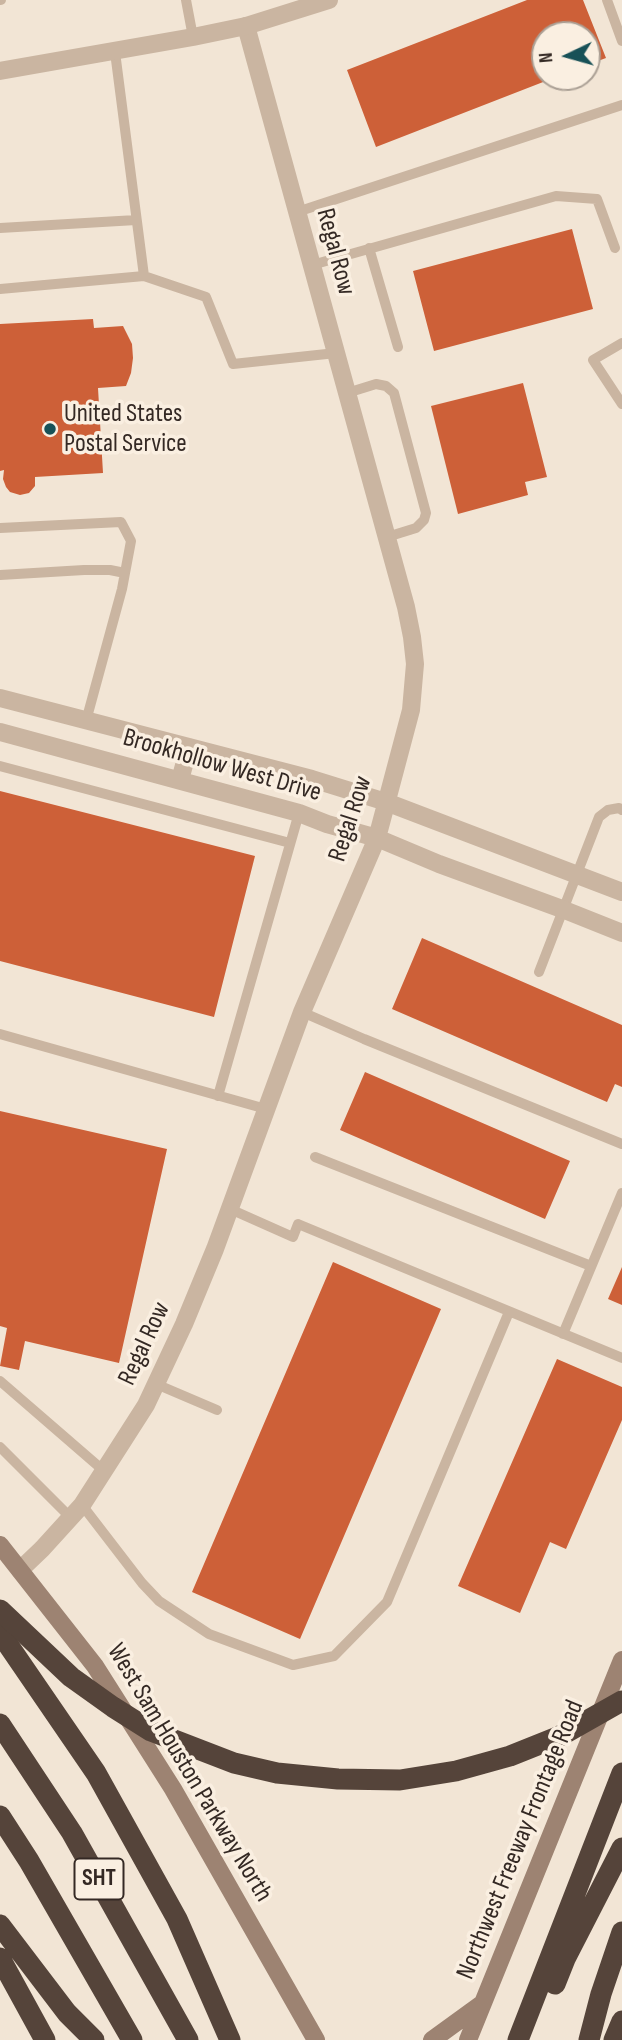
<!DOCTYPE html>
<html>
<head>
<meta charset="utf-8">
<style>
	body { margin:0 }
	#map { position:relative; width:622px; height:2040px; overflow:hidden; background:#f2e5d5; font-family:"Sofia Sans Condensed",sans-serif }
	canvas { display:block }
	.north { position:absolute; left:531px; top:21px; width:70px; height:70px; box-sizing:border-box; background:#faefe1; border:2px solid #aba095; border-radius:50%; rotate:265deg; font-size:19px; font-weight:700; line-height:28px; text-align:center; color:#342924 }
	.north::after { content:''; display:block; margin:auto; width:24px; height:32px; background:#185157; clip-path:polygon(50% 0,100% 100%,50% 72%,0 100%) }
</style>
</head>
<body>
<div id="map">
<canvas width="622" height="2040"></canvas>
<div class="north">N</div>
</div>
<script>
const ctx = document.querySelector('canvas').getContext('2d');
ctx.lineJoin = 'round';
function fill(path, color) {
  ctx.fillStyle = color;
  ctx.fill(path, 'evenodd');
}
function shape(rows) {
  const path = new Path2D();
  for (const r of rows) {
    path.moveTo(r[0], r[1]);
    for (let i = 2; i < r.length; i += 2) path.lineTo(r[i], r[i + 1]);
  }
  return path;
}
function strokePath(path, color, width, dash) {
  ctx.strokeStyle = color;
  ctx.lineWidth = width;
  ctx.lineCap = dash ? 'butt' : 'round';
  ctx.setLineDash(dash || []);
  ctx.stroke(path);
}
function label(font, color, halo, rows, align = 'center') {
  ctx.font = font + ' "Sofia Sans Condensed",sans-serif';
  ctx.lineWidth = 7;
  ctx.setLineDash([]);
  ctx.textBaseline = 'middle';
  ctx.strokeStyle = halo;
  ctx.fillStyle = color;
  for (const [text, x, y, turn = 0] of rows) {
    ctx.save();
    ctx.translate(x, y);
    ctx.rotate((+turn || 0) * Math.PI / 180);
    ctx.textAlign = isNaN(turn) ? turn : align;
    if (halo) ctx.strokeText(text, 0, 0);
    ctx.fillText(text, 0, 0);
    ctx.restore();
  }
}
fill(shape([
	[527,0,583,0,606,58,587,65,587,35,545,35,545,77,556,77,376,147,347,70],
	[572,229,593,309,434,351,413,271],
	[93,319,94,328,123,326,132,344,133,358,131,373,126,386,98,388,103,473,35,477,35,486,29,493,20,495,10,492,6,487,3,479,4,470,0,471,0,324],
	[523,383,547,477,525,482,528,495,458,514,431,406],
	[0,791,255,856,214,1017,0,961],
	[422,938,622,1025,622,1087,615,1084,607,1102,392,1009],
	[365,1072,570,1161,545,1219,340,1130],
	[0,1111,167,1149,119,1363,25,1341,19,1370,0,1366,7,1328,0,1326],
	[333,1262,441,1309,300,1639,192,1592],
	[622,1267,622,1305,608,1299],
	[557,1359,622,1387,622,1420,566,1549,550,1542,520,1613,458,1586]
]), '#cd6038');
strokePath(shape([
	[0,0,1,0],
	[186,0,193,37],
	[607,0,622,41],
	[115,52,144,276,206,297,233,364,336,353],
	[297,212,622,105],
	[0,228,136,220],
	[369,248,398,347],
	[312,265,556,196,597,199,615,248],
	[0,289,144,276],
	[622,343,593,360,622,404],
	[347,393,376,384,386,386,394,393,426,513,424,520,416,528,387,537],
	[0,528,121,522,131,541,122,589,86,721],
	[0,575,84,570,110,570,125,573],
	[0,766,290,843],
	[539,972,599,817,608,810,619,808,622,810],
	[302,1012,364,1039,622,1144],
	[0,1034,266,1109],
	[218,1096,299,813],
	[315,1157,591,1266],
	[230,1209,293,1237,298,1224,622,1358],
	[563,1334,622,1193],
	[0,1381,104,1471],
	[156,1384,217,1410],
	[0,1447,70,1517],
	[82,1505,142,1583,159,1601,209,1634,293,1665,334,1656,387,1602,509,1312]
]), '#cab5a1', 10);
strokePath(shape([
	[0,698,312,779,386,802,622,892],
	[0,732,299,813,327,824,377,838,439,864,562,909,622,933],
	[180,780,189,747],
	[20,1570,42,1549,82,1505,146,1405,184,1324,215,1249,302,1012,377,838,411,710,415,664,412,637,406,607,246,26]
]), '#cab5a1', 18);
strokePath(shape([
	[0,71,193,37,246,26,329,0]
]), '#cab5a1', 18);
strokePath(shape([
	[0,1545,95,1666,173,1789,316,2040],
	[432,2040,483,2003],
	[468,2040,622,1660]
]), '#9d8372', 18);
strokePath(shape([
	[0,1633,96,1773,177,1919,230,2040],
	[0,1724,72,1833,188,2040],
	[0,1816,29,1861,132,2040],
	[0,1925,67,2013,94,2040],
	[0,1958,45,2040],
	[555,1984,565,1959,622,1848],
	[518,2040,622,1773],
	[589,2040,601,1994,622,1932],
	[614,2040,622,2021]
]), '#55443a', 21);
strokePath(shape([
	[0,1610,71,1677,113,1707,151,1731,234,1763,277,1773,338,1779,400,1780,456,1771,510,1756,560,1736,622,1701]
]), '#55443a', 21);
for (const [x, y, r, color] of [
	[50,429,7,"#185157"]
]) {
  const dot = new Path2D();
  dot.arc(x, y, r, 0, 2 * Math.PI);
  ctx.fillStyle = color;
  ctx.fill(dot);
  strokePath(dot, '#faefe1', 2.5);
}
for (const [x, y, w] of [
	[99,1879,49]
]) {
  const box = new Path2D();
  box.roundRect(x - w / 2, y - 20.5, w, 41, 5);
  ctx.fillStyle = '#faefe1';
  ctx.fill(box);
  strokePath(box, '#342924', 2);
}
label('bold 24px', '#342924', null, [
	["SHT",99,1879]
]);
label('26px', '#342924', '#faefe1', [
	["Regal Row",335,252,75],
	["Brookhollow West Drive",222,766,16],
	["Regal Row",351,819,-72],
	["Regal Row",145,1344,-65],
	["West Sam Houston Parkway North",189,1773,59],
	["Northwest Freeway Frontage Road",521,1840,-68]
]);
label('26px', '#342924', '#faefe1', [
	["United States",64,414],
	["Postal Service",64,444]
], 'left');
</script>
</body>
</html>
